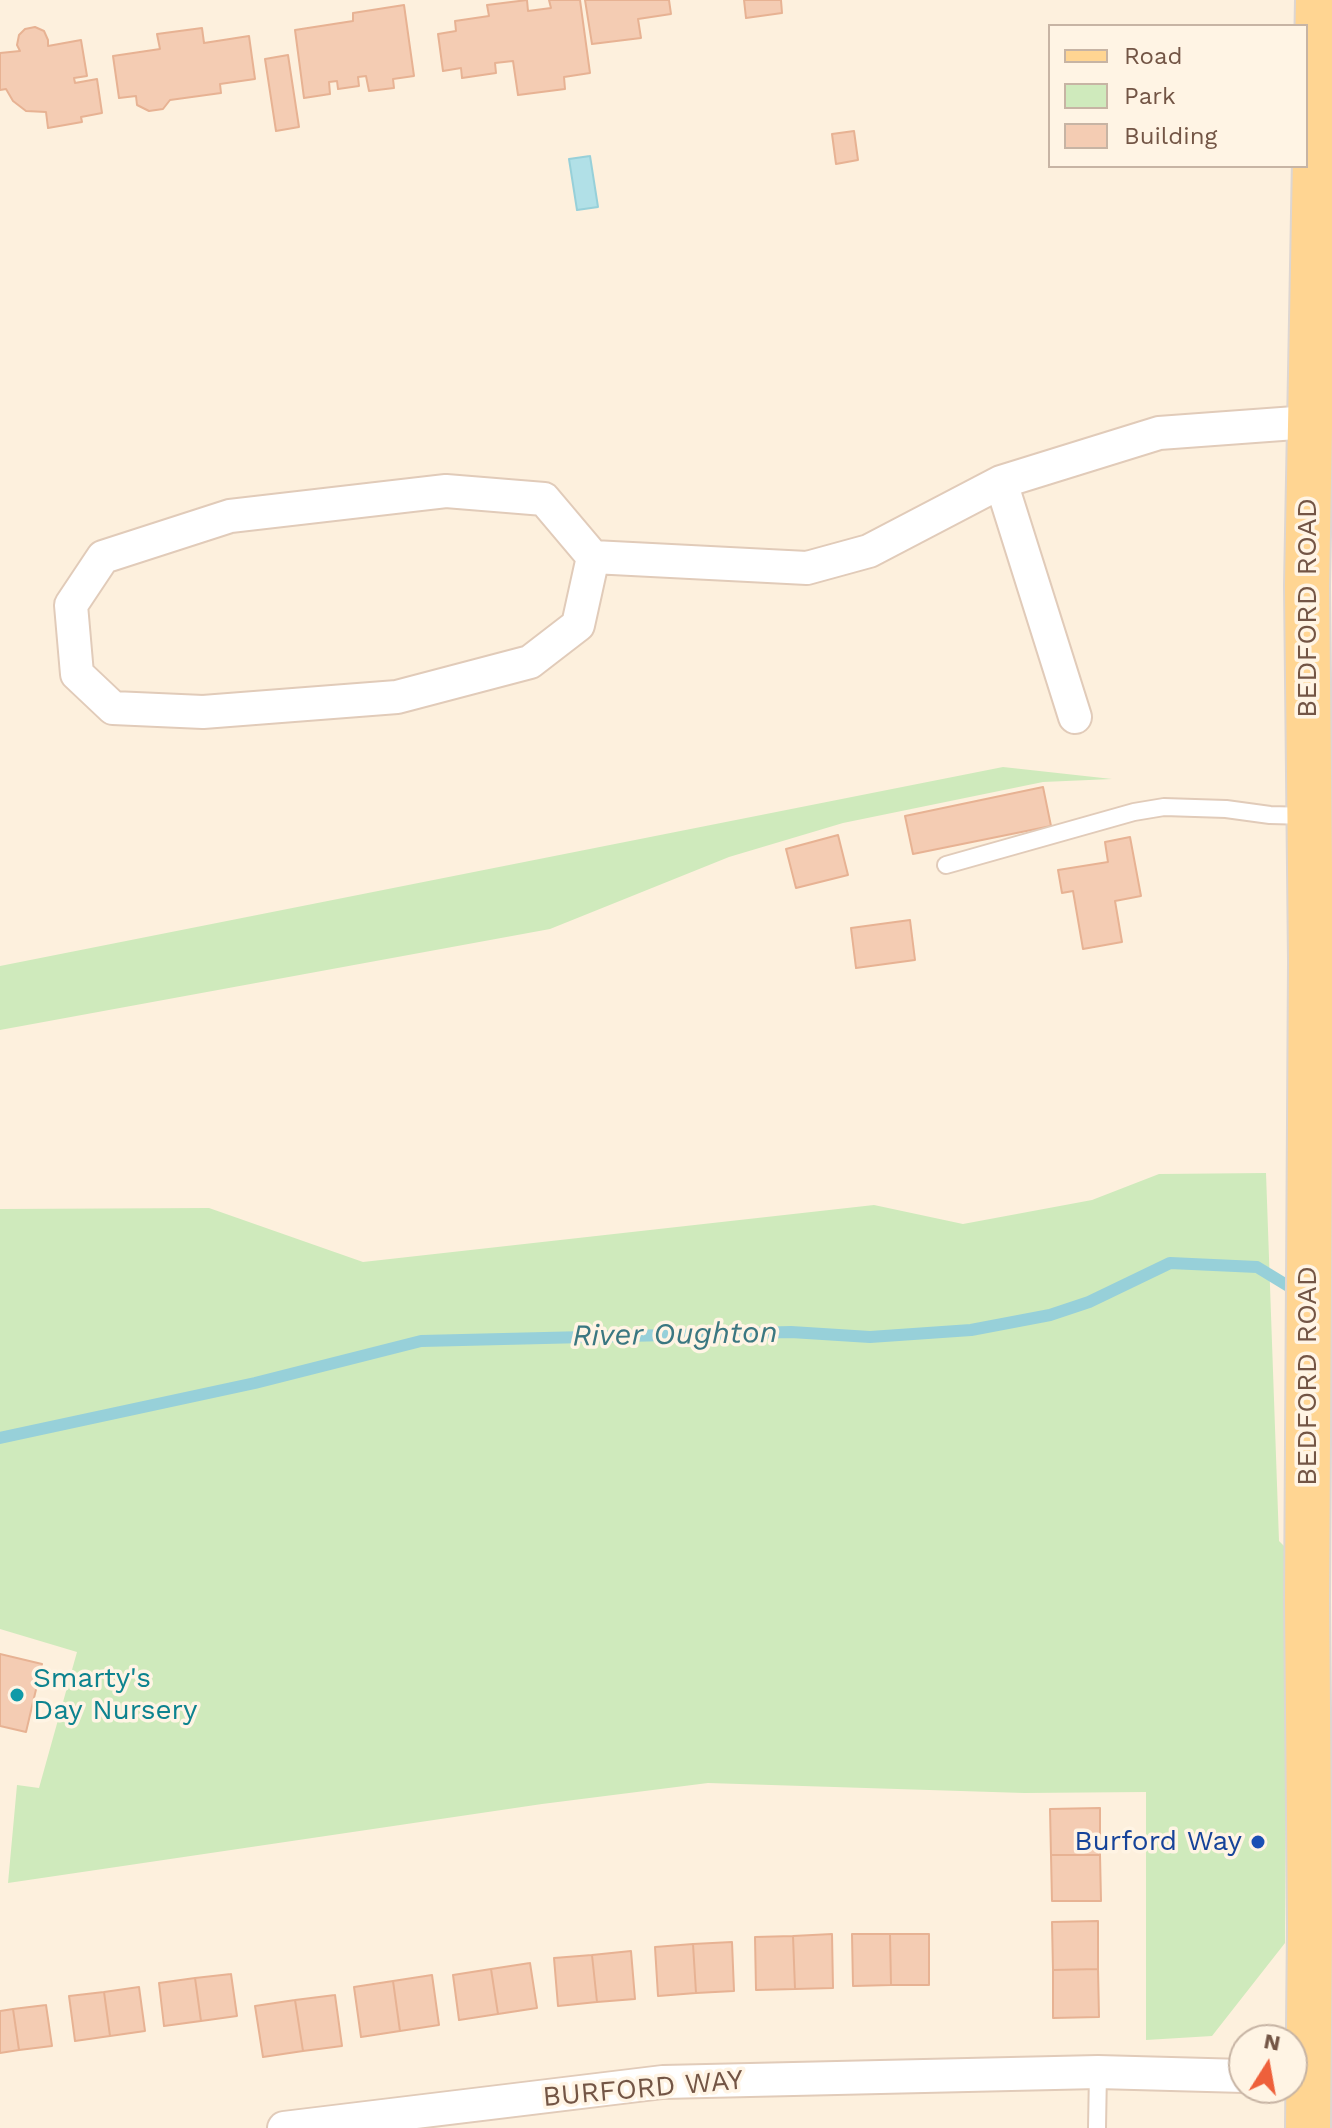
<!DOCTYPE html>
<html>
<head>
<meta charset="utf-8">
<style>
	body { margin:0 }
	#map { position:relative; width:1332px; height:2128px; overflow:hidden; background:#fdf0dd; font-family:"Work Sans",sans-serif }
	canvas { display:block }
	.legend { position:absolute; left:1048px; top:24px; width:260px; height:144px; box-sizing:border-box; background:#fff4e4; border:2px solid #c7b4a4; margin:0; padding:10px 14px; list-style:none; font-size:24px; color:#735545 }
	.legend li { display:flex; align-items:center; gap:16px; height:40px }
	.legend b { width:40px; border:2px solid #c7b4a4 }
	.north { position:absolute; left:1228px; top:2024px; width:80px; height:80px; box-sizing:border-box; background:#fff4e4; border:2px solid #c7b4a4; border-radius:50%; rotate:11deg; font-size:22px; font-weight:700; line-height:32px; text-align:center; color:#735545 }
	.north::after { content:''; display:block; margin:auto; width:28px; height:36px; background:#ee603b; clip-path:polygon(50% 0,100% 100%,50% 72%,0 100%) }
</style>
</head>
<body>
<div id="map">
<canvas width="1332" height="2128"></canvas>
<ul class="legend">
<li><b style="height:10px;background:#ffd592"></b>Road</li>
<li><b style="height:22px;background:#cfeabc"></b>Park</li>
<li><b style="height:22px;background:#f4ccb3"></b>Building</li>
</ul>
<div class="north">N</div>
</div>
<script>
const ctx = document.querySelector('canvas').getContext('2d');
ctx.lineJoin = 'round';
function fill(path, color) {
  ctx.fillStyle = color;
  ctx.fill(path, 'evenodd');
}
function shape(rows) {
  const path = new Path2D();
  for (const r of rows) {
    path.moveTo(r[0], r[1]);
    for (let i = 2; i < r.length; i += 2) path.lineTo(r[i], r[i + 1]);
  }
  return path;
}
function strokePath(path, color, width, dash) {
  ctx.strokeStyle = color;
  ctx.lineWidth = width;
  ctx.lineCap = dash ? 'butt' : 'round';
  ctx.setLineDash(dash || []);
  ctx.stroke(path);
}
function label(font, color, halo, rows, align = 'center') {
  ctx.font = font + ' "Work Sans",sans-serif';
  ctx.lineWidth = 7;
  ctx.setLineDash([]);
  ctx.textBaseline = 'middle';
  ctx.strokeStyle = halo;
  ctx.fillStyle = color;
  for (const [text, x, y, turn = 0] of rows) {
    ctx.save();
    ctx.translate(x, y);
    ctx.rotate((+turn || 0) * Math.PI / 180);
    ctx.textAlign = isNaN(turn) ? turn : align;
    if (halo) ctx.strokeText(text, 0, 0);
    ctx.fillText(text, 0, 0);
    ctx.restore();
  }
}
fill(shape([
	[1003,767,1112,779,1043,782,843,823,729,857,550,929,0,1030,0,966],
	[1266,1173,1279,1541,1287,1549,1285,1943,1212,2036,1146,2040,1146,1792,1024,1793,708,1783,542,1804,8,1883,17,1785,39,1788,77,1652,0,1629,0,1209,209,1208,363,1262,874,1205,963,1224,1092,1200,1159,1174]
]), '#cfeabc');
const water = shape([
	[590,156,598,207,577,210,569,159,590,156]
]);
fill(water, '#b1e0e7');
strokePath(water, '#97d0d9', 2);
strokePath(shape([
	[0,1438,255,1383,421,1341,791,1332,870,1337,971,1330,1050,1315,1089,1302,1170,1263,1257,1267,1298,1292]
]), '#97d0d9', 12);
const building = shape([
	[527,0,528,11,551,8,549,0,580,0,590,73,564,77,565,89,518,95,513,61,495,63,496,73,462,78,461,68,443,71,438,34,456,31,455,21,489,16,487,5,527,0],
	[585,0,669,0,671,14,638,19,641,38,592,44,585,0],
	[744,0,781,0,782,13,746,18,744,0],
	[404,5,414,76,393,79,394,88,369,91,366,76,358,77,359,86,338,89,337,81,329,82,330,94,304,98,295,30,353,21,353,13,404,5],
	[35,27,44,31,48,40,48,46,81,40,87,76,74,78,75,83,97,79,102,113,81,117,82,122,48,128,46,112,26,111,13,101,6,89,0,90,0,53,20,51,17,45,19,35,25,29,35,27],
	[202,28,204,43,249,36,255,79,220,84,221,93,170,100,163,109,149,111,137,105,136,96,119,98,113,56,160,49,157,34,202,28],
	[288,55,299,127,276,131,265,59,288,55],
	[854,131,858,160,836,164,832,134,854,131],
	[1043,787,1051,826,913,854,905,816,1043,787],
	[838,835,848,875,796,888,786,849,838,835],
	[1130,837,1141,896,1115,901,1122,942,1083,949,1073,891,1062,893,1058,870,1108,862,1105,842,1130,837],
	[910,920,915,960,856,968,851,928,910,920],
	[0,1654,42,1664,26,1732,0,1726,0,1654],
	[1100,1808,1100,1855,1051,1855,1050,1809,1100,1808],
	[1051,1855,1100,1855,1101,1901,1052,1901,1051,1855],
	[1098,1921,1098,1969,1053,1970,1052,1922,1098,1921],
	[832,1934,833,1988,795,1989,793,1936,832,1934],
	[852,1934,890,1934,891,1985,853,1986,852,1934],
	[890,1934,929,1934,929,1985,891,1985,890,1934],
	[793,1936,795,1989,756,1990,755,1937,793,1936],
	[732,1942,734,1991,696,1993,693,1944,732,1942],
	[693,1944,696,1993,658,1996,655,1947,693,1944],
	[631,1951,635,1999,597,2002,592,1955,631,1951],
	[592,1955,597,2002,558,2006,554,1958,592,1955],
	[530,1963,537,2008,498,2014,491,1969,530,1963],
	[491,1969,498,2014,459,2020,453,1975,491,1969],
	[1098,1969,1099,2017,1053,2018,1053,1970,1098,1969],
	[231,1974,237,2016,201,2021,195,1978,231,1974],
	[432,1975,439,2025,400,2031,393,1981,432,1975],
	[195,1978,201,2021,164,2026,159,1983,195,1978],
	[393,1981,400,2031,361,2037,354,1987,393,1981],
	[139,1987,145,2031,110,2036,104,1992,139,1987],
	[104,1992,110,2036,75,2041,69,1996,104,1992],
	[335,1995,342,2046,303,2051,295,2000,335,1995],
	[295,2000,303,2051,263,2057,255,2006,295,2000],
	[46,2005,52,2046,19,2050,13,2009,46,2005],
	[13,2009,19,2050,0,2053,0,2011,13,2009]
]);
fill(building, '#f4ccb3');
strokePath(building, '#e7b293', 2);
const service = shape([
	[946,865,1134,812,1164,807,1226,809,1270,815,1308,816],
	[1097,2128,1098,2072]
]);
const minor = shape([
	[1001,482,1075,717],
	[446,491,544,499,593,557,578,625,530,662,397,697,203,712,113,708,77,674,71,605,103,557,230,516,446,491],
	[593,557,807,568,869,551,1001,482,1159,433,1309,422],
	[284,2128,663,2082,1098,2072,1244,2076]
]);
const primary = shape([
	[1308,2128,1310,1926,1307,1601,1311,962,1307,586,1318,0]
]);
strokePath(service, '#e1cbb9', 20);
strokePath(minor, '#e1cbb9', 36);
strokePath(primary, '#ddd6d2', 48);
strokePath(service, '#fff', 16);
strokePath(minor, '#fff', 32);
strokePath(primary, '#ffd592', 44);
for (const [x, y, r, color] of [
	[17,1695,8,"#0f9aa8"],
	[1258,1842,8,"#1a4fb4"]
]) {
  const dot = new Path2D();
  dot.arc(x, y, r, 0, 2 * Math.PI);
  ctx.fillStyle = color;
  ctx.fill(dot);
  strokePath(dot, '#fff4e4', 3);
}
label('28px', '#735545', '#fff4e4', [
	["BEDFORD ROAD",1308,608,-90],
	["BEDFORD ROAD",1308,1376,-90],
	["BURFORD WAY",643,2089,-5]
]);
label('28px', '#0d838f', '#fff4e4', [
	["Smarty's",33,1679],
	["Day Nursery",33,1711]
], 'left');
label('28px', '#164399', '#fff4e4', [
	["Burford Way",1242,1842]
], 'right');
label('italic 30px', '#3b7781', '#fff4e4', [
	["River Oughton",675,1335,-1]
]);
</script>
</body>
</html>
